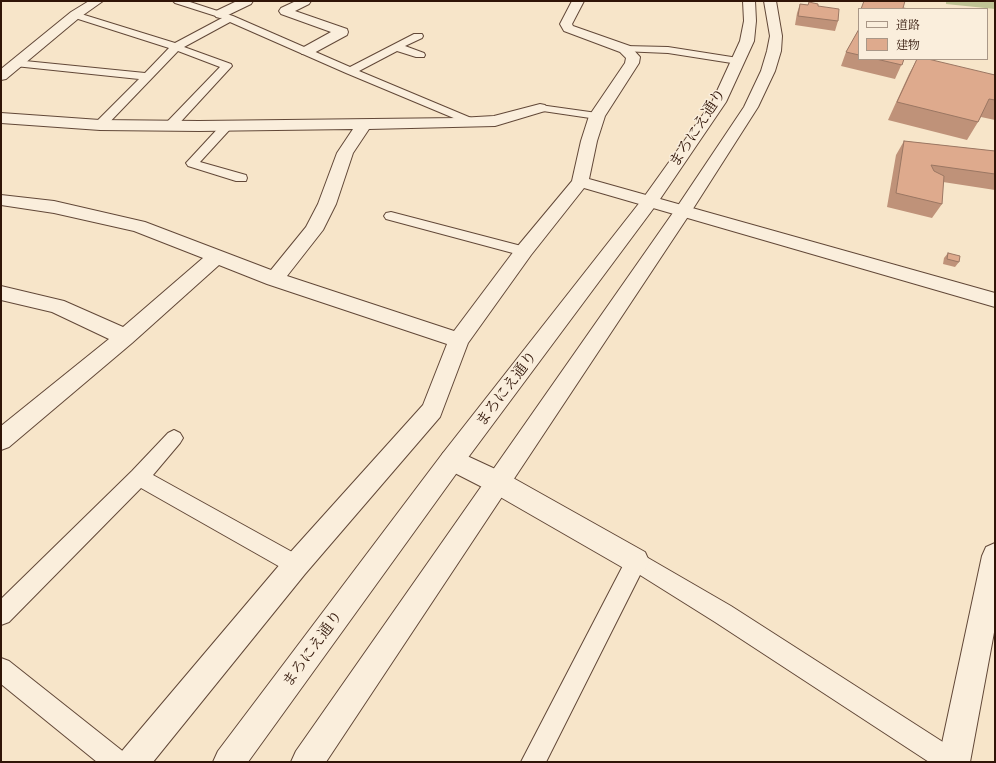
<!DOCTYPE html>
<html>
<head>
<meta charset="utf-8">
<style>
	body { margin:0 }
	#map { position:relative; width:996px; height:763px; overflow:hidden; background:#f7e5c9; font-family:"Old Standard TT","Noto Serif JP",serif }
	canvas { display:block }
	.frame { position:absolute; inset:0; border:2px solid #301407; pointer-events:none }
	.legend { position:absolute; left:858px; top:8px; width:130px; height:52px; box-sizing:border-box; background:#faeedc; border:1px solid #a99787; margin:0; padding:5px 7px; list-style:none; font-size:12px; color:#301407 }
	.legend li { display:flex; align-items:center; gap:8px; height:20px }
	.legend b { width:20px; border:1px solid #a99787 }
</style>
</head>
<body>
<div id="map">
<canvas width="996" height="763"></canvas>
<div class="frame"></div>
<ul class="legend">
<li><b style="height:5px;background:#faeedc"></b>道路</li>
<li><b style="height:11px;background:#deaa8d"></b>建物</li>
</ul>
</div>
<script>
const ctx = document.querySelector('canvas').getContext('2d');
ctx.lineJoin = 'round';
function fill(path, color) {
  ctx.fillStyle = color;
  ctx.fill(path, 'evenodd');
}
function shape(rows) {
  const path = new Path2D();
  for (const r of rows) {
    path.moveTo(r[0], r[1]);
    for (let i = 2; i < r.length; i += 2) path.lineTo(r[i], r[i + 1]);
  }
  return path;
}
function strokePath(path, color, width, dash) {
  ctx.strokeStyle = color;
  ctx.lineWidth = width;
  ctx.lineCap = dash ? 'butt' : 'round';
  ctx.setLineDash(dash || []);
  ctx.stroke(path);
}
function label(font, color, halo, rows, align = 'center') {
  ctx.font = font + ' "Old Standard TT","Noto Serif JP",serif';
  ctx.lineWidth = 3;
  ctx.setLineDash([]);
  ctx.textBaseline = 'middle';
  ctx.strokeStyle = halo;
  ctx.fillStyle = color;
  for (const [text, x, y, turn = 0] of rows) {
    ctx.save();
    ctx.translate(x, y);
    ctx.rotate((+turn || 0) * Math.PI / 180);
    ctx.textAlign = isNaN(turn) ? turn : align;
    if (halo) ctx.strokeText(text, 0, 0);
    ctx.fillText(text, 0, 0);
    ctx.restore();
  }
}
fill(shape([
	[946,1,995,1,995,9,946,4]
]), '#bfc394');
const service = shape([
	[173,1,187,1,233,16,350,67,414,34,422,34,423,36,422,38,405,46,424,53,425,55,424,57,416,57,397,51,359,71,476,120,478,122,476,124,468,124,346,73,230,22,184,47,231,64,232,66,174,129,170,130,166,129,164,126,166,123,220,67,178,51,104,128,100,129,96,128,94,125,96,122,139,79,15,66,10,63,15,60,145,73,169,48,72,17,70,15,72,13,78,13,175,43,222,18,175,3,173,1],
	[625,46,668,47,738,58,743,61,738,64,668,53,621,51,620,49,625,46],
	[540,105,597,113,601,114,603,116,601,118,597,119,536,110,534,108,536,106,540,105],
	[227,122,231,123,233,126,200,162,246,175,247,178,246,181,236,181,188,166,186,163,223,123,227,122],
	[391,212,529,248,531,251,529,254,524,256,386,219,384,216,386,213,391,212],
	[174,430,180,433,183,438,180,443,153,475,303,558,306,565,303,572,296,575,289,572,141,488,9,622,1,625,1,599,132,471,168,433,174,430],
	[636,551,731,606,960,753,963,762,929,762,715,622,640,575,546,762,521,762,629,554,636,551],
	[1,658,9,661,125,753,128,762,97,762,1,684,1,658]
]);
const minor = shape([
	[89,1,103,1,79,18,6,79,1,80,1,69,71,12,89,1],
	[237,1,253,1,251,4,224,17,220,18,216,17,214,14,216,11,237,1],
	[296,1,311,1,309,4,295,11,347,29,348,32,347,35,312,54,302,54,300,51,302,48,331,32,281,14,279,11,281,8,296,1],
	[572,1,584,1,572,24,573,26,630,46,640,57,639,63,605,116,597,141,589,179,995,293,995,307,584,188,531,255,468,343,440,417,305,574,153,762,117,762,122,751,287,556,423,405,447,344,267,284,219,265,132,343,9,447,1,450,1,426,109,339,52,312,1,300,1,286,64,301,123,327,203,258,134,231,54,213,1,205,1,195,54,201,145,222,271,270,306,227,318,204,337,153,353,129,199,131,100,130,1,123,1,113,100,120,199,121,459,118,494,116,540,104,545,105,547,108,545,111,495,126,369,129,353,153,336,204,323,230,287,276,454,331,517,247,572,181,581,141,589,116,625,63,626,58,620,52,564,31,560,24,572,1],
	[452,449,506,474,645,552,649,561,645,570,636,574,627,570,488,490,443,467,440,460,443,453,452,449],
	[995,543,995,627,970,762,938,762,982,556,986,547,995,543]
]);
const tertiary = shape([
	[743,1,755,1,756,21,754,41,726,102,656,205,461,467,248,762,213,762,218,751,443,453,644,197,712,102,740,41,744,21,743,1],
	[764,1,776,1,782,36,781,51,775,71,758,107,689,215,326,762,291,762,296,751,677,207,744,107,761,71,767,51,770,36,764,1]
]);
strokePath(service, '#624838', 2);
strokePath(minor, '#624838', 2);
strokePath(tertiary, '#624838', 2);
fill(service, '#faeedc');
fill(minor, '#faeedc');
fill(tertiary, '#faeedc');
fill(shape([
	[809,2,818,6,838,21,835,31,795,25,797,13,800,4,808,5],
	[859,29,859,59,904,59,895,79,841,66,846,52],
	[917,59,994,75,995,73,995,120,981,117,978,122,967,140,888,120,909,74],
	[904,141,995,151,995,190,943,182,942,204,932,218,887,207,896,155],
	[948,253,959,262,955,267,943,264,944,258]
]), '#bf9279');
const building = shape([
	[864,1,905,1,903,8,909,9,861,9,864,1],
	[809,2,818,4,818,6,839,9,838,21,798,16,800,4,808,5,809,2],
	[859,29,859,55,846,52,859,29],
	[876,59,904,59,902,65,876,59],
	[917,59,928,59,995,75,995,100,989,99,978,122,897,102,917,59],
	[904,141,995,151,995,174,931,165,934,171,944,176,942,204,896,193,904,141],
	[948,253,960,256,959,262,947,259,948,253]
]);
fill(building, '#deaa8d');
strokePath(building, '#9b7763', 1);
label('15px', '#301407', '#faeedc', [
	["まろにえ通り",698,128,-57],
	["まろにえ通り",507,389,-53],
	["まろにえ通り",313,649,-54]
]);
</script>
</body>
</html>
